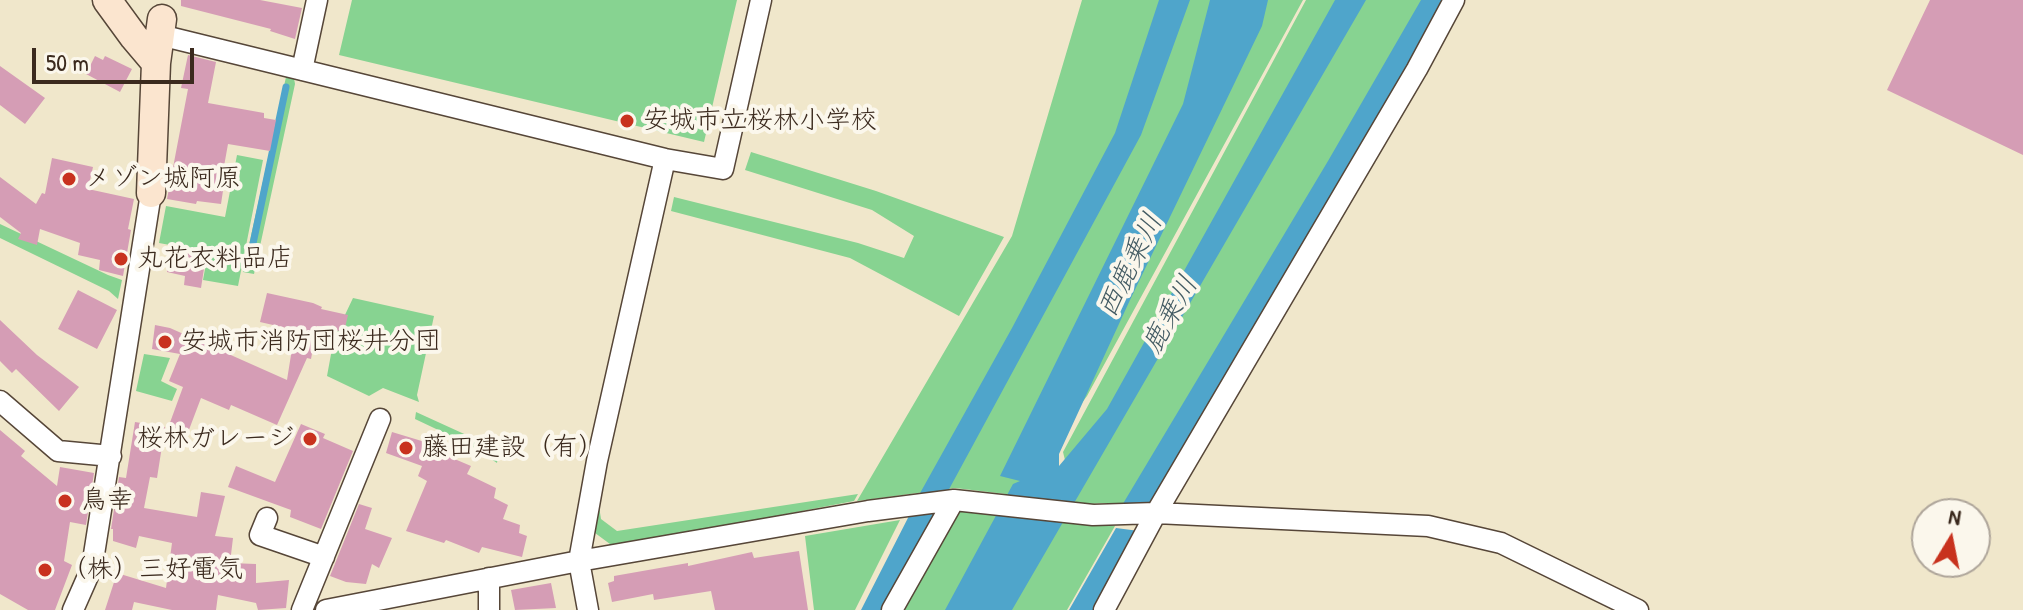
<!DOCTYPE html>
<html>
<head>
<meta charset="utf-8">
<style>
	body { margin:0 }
	#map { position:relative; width:2023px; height:610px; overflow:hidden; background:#f0e7cb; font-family:"Patrick Hand",sans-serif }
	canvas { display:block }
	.north { position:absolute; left:1911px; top:498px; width:80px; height:80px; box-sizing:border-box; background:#fbf7ec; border:2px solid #aea59a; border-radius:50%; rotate:10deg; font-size:22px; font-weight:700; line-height:32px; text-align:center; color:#3b2a1e }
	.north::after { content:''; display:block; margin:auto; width:28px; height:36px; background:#c8321e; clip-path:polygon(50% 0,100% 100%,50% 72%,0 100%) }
	.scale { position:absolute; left:32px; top:48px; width:162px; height:36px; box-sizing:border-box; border:4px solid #3b2a1e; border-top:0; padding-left:10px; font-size:24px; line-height:28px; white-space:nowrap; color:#3b2a1e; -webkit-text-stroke:6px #fbf7ec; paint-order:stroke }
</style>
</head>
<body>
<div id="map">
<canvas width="2023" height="610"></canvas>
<div class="north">N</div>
<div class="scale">50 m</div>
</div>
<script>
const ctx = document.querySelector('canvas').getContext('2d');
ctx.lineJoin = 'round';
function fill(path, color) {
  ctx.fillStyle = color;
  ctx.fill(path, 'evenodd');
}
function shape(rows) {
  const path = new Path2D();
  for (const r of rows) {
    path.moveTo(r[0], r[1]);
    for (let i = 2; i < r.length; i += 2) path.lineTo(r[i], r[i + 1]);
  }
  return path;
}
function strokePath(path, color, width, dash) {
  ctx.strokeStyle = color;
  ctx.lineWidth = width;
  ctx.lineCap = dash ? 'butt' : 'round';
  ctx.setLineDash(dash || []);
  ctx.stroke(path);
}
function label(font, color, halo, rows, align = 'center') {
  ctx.font = font + ' "Patrick Hand","Klee One",sans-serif';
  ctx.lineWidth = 8;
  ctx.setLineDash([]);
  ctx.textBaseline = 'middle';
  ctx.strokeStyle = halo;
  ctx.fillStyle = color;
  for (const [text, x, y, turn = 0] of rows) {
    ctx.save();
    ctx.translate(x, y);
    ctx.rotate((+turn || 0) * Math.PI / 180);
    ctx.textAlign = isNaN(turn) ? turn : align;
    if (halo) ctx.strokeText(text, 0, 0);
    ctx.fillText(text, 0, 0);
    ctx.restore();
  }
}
fill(shape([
	[352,0,737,0,704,142,339,55],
	[1082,0,1303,0,1087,396,1014,495,955,488,857,501,1012,236],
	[1306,0,1451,0,1155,509,1104,503,1076,505,1063,452],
	[286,77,294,78,295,84,254,274,243,272],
	[751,152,876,191,1004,237,959,316,850,258,671,211,674,197,858,243,904,258,914,236,872,210,745,170],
	[237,155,263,160,238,286,203,280,208,252,159,243,166,206,225,217],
	[0,224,108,275,122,280,118,299,109,291,0,238],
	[353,298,434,316,417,395,419,402,383,388,369,396,327,376,334,338],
	[144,354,170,358,161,381,177,389,172,401,136,391],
	[416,412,473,438,499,447,497,463,470,445,415,419],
	[858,494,854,501,614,547,591,530,598,500,601,519,617,531],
	[960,510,1115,526,1067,610,901,610],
	[900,520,855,610,814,610,805,536]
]), '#87d391');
fill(shape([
	[1159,0,1190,0,1141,135,947,493,919,495,1012,328,1115,133],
	[1210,0,1268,0,1262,26,1130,300,1059,454,1059,466,1107,409,1335,0,1366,0,1012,610,945,610,1013,484,1020,481,1000,476,1183,104],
	[1421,0,1447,0,1149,509,1121,507,1328,161],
	[937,509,882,610,861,610,911,512],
	[1116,528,1139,531,1096,610,1069,610]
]), '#4fa5cb');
strokePath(shape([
	[251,253,286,87]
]), '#4fa5cb', 7);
fill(shape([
	[181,0,260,0,302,8,295,39,270,31,271,29,181,6],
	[1930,0,2023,0,2023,155,1887,90],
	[188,55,216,62,208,103,264,113,264,118,276,120,270,151,228,144,221,183,224,184,221,204,197,201,196,204,167,199,188,89,181,88],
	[95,56,103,60,105,56,132,69,120,92,86,74],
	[0,66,45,98,25,124,0,105],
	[52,158,93,167,88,189,134,199,128,229,131,230,123,276,99,270,100,260,78,255,80,243,40,229,37,245,18,239,21,233,0,217,0,177,36,204,42,193,45,194],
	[171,247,206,256,201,288,184,285,185,276,167,272],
	[78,290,117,310,97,349,58,329],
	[267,293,313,303,322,307,321,309,348,315,344,332,317,326,311,359,307,358,277,425,231,405,229,410,201,398,187,435,168,428,183,387,169,381,180,354,152,349,155,325,170,328,287,380,295,330,260,322],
	[0,320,37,355,79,387,59,411,16,369,12,373,0,361],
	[135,422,165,427,157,478,150,477,144,508,197,517,201,492,225,496,215,536,233,538,230,563,256,564,256,583,289,580,286,608,258,610,256,603,218,595,216,610,172,610,134,602,132,610,105,610,117,573,166,588,172,543,139,536,136,548,113,541,113,529,111,529,119,477,126,478],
	[301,424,325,434,323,438,353,451,321,529,290,517,291,510,228,487,236,466,275,482],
	[0,430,25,451,21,456,57,486,60,467,94,473,86,525,70,522,64,561,72,565,55,610,28,610,0,594],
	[392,432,425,442,424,446,471,466,467,474,496,488,494,498,508,505,503,519,520,525,519,533,527,536,522,557,482,547,479,553,446,540,444,543,406,531,427,481,418,476,422,466,386,453],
	[359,504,372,508,365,529,392,538,379,568,372,564,366,584,346,582,330,576],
	[799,551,808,610,715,610,711,591,654,600,653,594,612,602,608,583,614,581,614,576,688,563,688,566,752,552,754,558],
	[551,583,556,608,515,610,511,590]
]), '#d59db5');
const street = shape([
	[160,35,665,159,723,169,761,0],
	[302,70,317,0],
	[0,401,58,451,111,456],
	[267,518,260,535,324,557],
	[489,578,489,610],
	[73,610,92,567,151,193],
	[302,610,380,419],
	[326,610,579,561,868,511,954,500,1093,515,1156,513,1428,526,1501,543,1638,610],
	[588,610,579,561,597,461,665,159],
	[892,610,954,500],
	[1104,610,1156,513,1417,69,1454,0]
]);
const secondary = shape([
	[107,0,134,37,156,63,151,193],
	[156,63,162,19]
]);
strokePath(street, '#564638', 23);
strokePath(secondary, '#564638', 31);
strokePath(street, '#fff', 20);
strokePath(secondary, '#fbe5cf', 28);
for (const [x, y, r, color] of [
	[627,121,8,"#c8321e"],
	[69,179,8,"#c8321e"],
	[121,259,8,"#c8321e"],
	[165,342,8,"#c8321e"],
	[310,439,8,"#c8321e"],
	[406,448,8,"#c8321e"],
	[65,501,8,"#c8321e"],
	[45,570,8,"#c8321e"]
]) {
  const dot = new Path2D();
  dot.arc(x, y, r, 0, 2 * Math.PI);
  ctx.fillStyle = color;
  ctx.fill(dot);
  strokePath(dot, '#fbf7ec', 3);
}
label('26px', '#3b2a1e', '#fbf7ec', [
	["安城市立桜林小学校",643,121],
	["メゾン城阿原",85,179],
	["丸花衣料品店",137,259],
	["安城市消防団桜井分団",181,342],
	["桜林ガレージ",294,439,"right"],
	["藤田建設（有）",422,448],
	["鳥幸",81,501],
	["（株）三好電気",61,570]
], 'left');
label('italic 28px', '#435b63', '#fbf7ec', [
	["西鹿乗川",1131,266,-64],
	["鹿乗川",1171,315,-61]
]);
</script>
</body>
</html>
